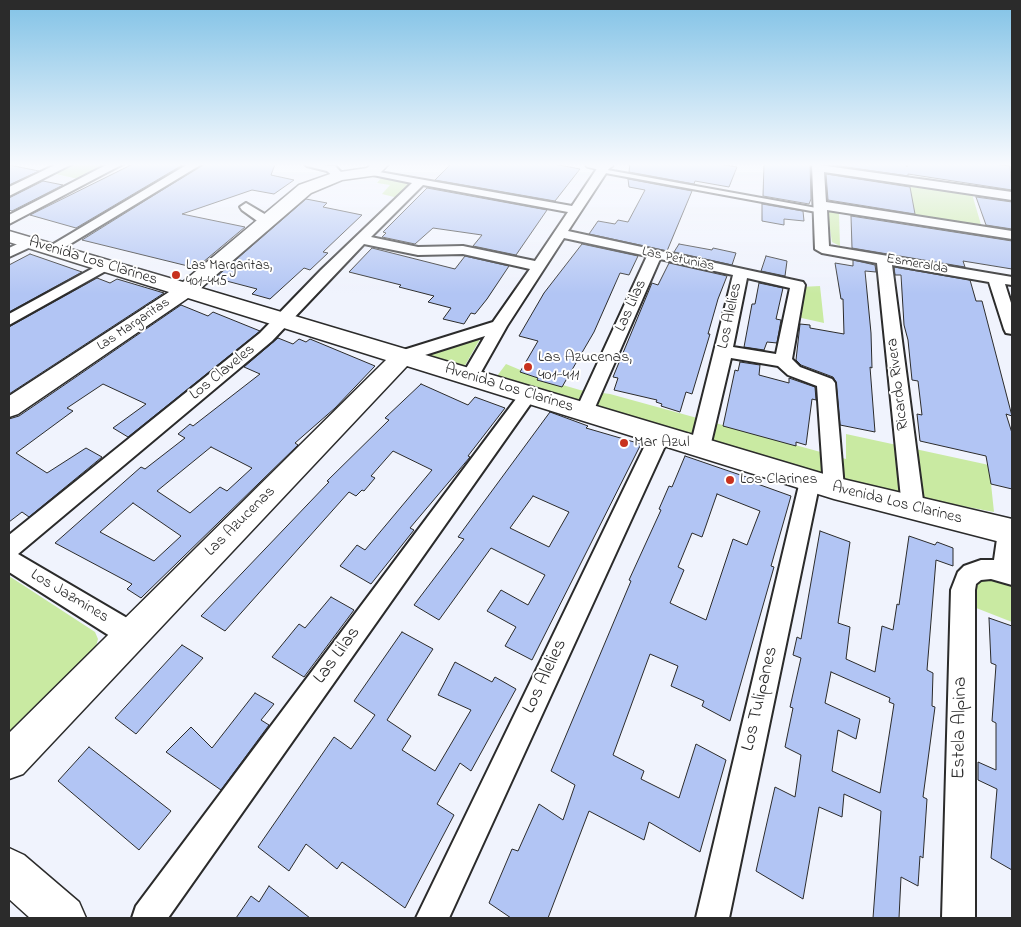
<!DOCTYPE html>
<html>
<head>
<meta charset="utf-8">
<style>
	body { margin:0 }
	#map { position:relative; width:1021px; height:927px; overflow:hidden; background:#f0f3fd; font-family:"Indie Flower",sans-serif }
	canvas { display:block }
	.frame { position:absolute; inset:0; border:10px solid #2b2b2b; pointer-events:none }
</style>
</head>
<body>
<div id="map">
<canvas width="1021" height="927"></canvas>
<div class="frame"></div>
</div>
<script>
const ctx = document.querySelector('canvas').getContext('2d');
ctx.lineJoin = 'round';
function fill(path, color) {
  ctx.fillStyle = color;
  ctx.fill(path, 'evenodd');
}
function shape(rows) {
  const path = new Path2D();
  for (const r of rows) {
    path.moveTo(r[0], r[1]);
    for (let i = 2; i < r.length; i += 2) path.lineTo(r[i], r[i + 1]);
  }
  return path;
}
function strokePath(path, color, width, dash) {
  ctx.strokeStyle = color;
  ctx.lineWidth = width;
  ctx.lineCap = dash ? 'butt' : 'round';
  ctx.setLineDash(dash || []);
  ctx.stroke(path);
}
function label(font, color, halo, rows, align = 'center') {
  ctx.font = font + ' "Indie Flower",sans-serif';
  ctx.lineWidth = 4;
  ctx.setLineDash([]);
  ctx.textBaseline = 'middle';
  ctx.strokeStyle = halo;
  ctx.fillStyle = color;
  for (const [text, x, y, turn = 0] of rows) {
    ctx.save();
    ctx.translate(x, y);
    ctx.rotate((+turn || 0) * Math.PI / 180);
    ctx.textAlign = isNaN(turn) ? turn : align;
    if (halo) ctx.strokeText(text, 0, 0);
    ctx.fillText(text, 0, 0);
    ctx.restore();
  }
}
fill(shape([
	[71,164,112,164,85,178,78,179,56,174,56,172],
	[381,178,387,178,414,184,398,198,382,194,390,185,377,183],
	[909,185,972,194,982,228,914,217],
	[827,210,839,213,840,246,832,242],
	[820,286,824,323,797,317,800,287],
	[480,339,463,369,422,357,452,348],
	[506,364,542,379,580,390,610,394,846,459,846,434,989,465,994,512,835,482,497,376],
	[9,576,95,632,98,639,95,650,89,658,9,740],
	[1006,576,1012,579,1012,622,966,604,970,581]
]), '#c9eaa2');
const building = shape([
	[133,164,184,164,76,228,30,215,133,164],
	[204,164,275,164,271,175,294,180,274,194,252,190,182,214,245,227,196,268,82,240,204,164],
	[451,164,554,164,580,169,555,201,435,180,451,164],
	[630,164,719,164,737,167,729,187,695,181,694,184,629,172,630,164],
	[764,164,810,164,811,199,809,204,763,196,764,164],
	[826,164,906,164,907,167,907,164,994,164,1010,166,1012,190,908,174,908,176,826,164],
	[9,165,39,171,9,185,9,165],
	[826,174,910,187,915,214,828,200,826,174],
	[628,179,692,191,667,251,589,234,598,221,615,224,618,220,628,222,645,190,629,187,628,179],
	[43,181,63,185,12,211,9,210,9,198,43,181],
	[427,188,547,210,516,255,473,246,482,235,433,228,415,244,382,237,386,233,383,232,427,188],
	[976,197,1012,202,1012,229,986,225,976,197],
	[306,199,327,203,323,207,362,215,323,252,328,253,310,270,304,268,270,299,252,294,257,289,215,278,306,199],
	[762,204,803,211,804,221,784,219,784,225,762,221,762,204],
	[851,216,1012,241,1012,269,963,261,965,267,852,248,851,216],
	[582,244,638,256,629,275,620,273,594,332,562,387,537,380,538,378,520,372,538,341,519,336,544,293,582,244],
	[679,244,712,250,713,248,736,253,732,265,674,252,679,244],
	[372,248,455,269,465,256,509,266,487,299,475,314,471,313,464,324,443,319,451,308,428,302,434,296,399,287,401,285,349,272,372,248],
	[30,254,82,272,9,312,9,265,30,254],
	[766,256,787,261,785,276,761,271,766,256],
	[853,260,875,265,876,272,865,271,871,333,872,368,870,367,875,432,840,425,836,382,833,377,801,365,796,360,800,324,810,325,810,328,844,334,843,299,841,299,835,263,853,266,853,260],
	[669,263,727,276,718,299,708,334,710,334,692,394,686,392,680,412,661,406,662,404,656,402,657,400,614,390,618,378,613,377,652,283,658,285,669,263],
	[894,267,970,280,976,301,982,301,1012,416,1006,414,1012,433,1012,489,991,484,986,456,920,441,917,414,922,415,918,381,912,380,908,340,904,325,901,275,895,275,894,267],
	[97,278,110,283,117,279,164,293,9,394,9,327,97,278],
	[759,283,783,288,776,319,781,320,777,343,767,342,764,350,744,347,752,304,755,304,759,283],
	[181,305,208,316,213,312,260,331,128,437,113,428,146,404,103,384,67,408,73,411,16,453,47,473,86,448,102,457,29,517,22,512,9,522,9,419,19,416,181,305],
	[278,338,293,344,299,339,306,342,310,339,375,366,335,408,295,443,298,445,141,598,127,589,132,584,55,543,141,467,145,469,185,438,178,434,190,424,193,426,260,374,244,367,278,338],
	[211,447,252,468,227,491,220,487,190,513,157,491,211,447],
	[133,503,181,536,154,561,100,532,133,503],
	[740,362,760,365,759,375,789,383,789,378,815,387,816,400,812,399,806,445,796,442,796,446,723,426,735,370,738,371,740,362],
	[421,384,468,405,475,397,505,408,468,456,470,457,410,528,414,530,371,584,340,566,357,545,365,550,432,470,393,451,371,476,375,478,364,491,362,490,356,496,349,492,225,631,201,616,329,482,327,481,389,420,385,418,421,384],
	[550,412,588,426,586,428,641,444,532,660,505,646,516,627,487,611,501,590,528,605,545,575,491,548,439,620,414,605,464,539,458,537,550,412],
	[533,496,569,512,549,547,510,528,533,496],
	[685,456,752,479,752,482,791,496,771,566,774,567,730,721,702,706,704,701,671,686,678,666,650,654,613,755,644,771,641,779,679,798,696,744,726,760,700,852,649,822,644,840,589,811,548,918,511,918,489,903,512,849,518,851,539,804,563,820,575,785,551,771,631,581,629,580,661,510,659,509,669,486,672,487,685,456],
	[717,494,760,511,747,545,733,539,706,620,670,603,684,570,678,567,692,533,702,537,717,494],
	[820,531,850,542,838,623,850,627,846,659,875,672,882,626,893,630,897,604,899,605,909,536,935,545,937,542,953,548,953,566,936,560,927,670,933,673,932,706,935,707,923,797,927,799,923,858,920,856,918,886,901,877,899,918,873,918,881,811,844,794,842,817,819,807,803,899,756,871,775,787,795,797,801,755,785,747,793,708,790,707,801,658,793,655,797,637,801,639,820,531],
	[831,672,890,698,889,702,894,704,880,793,832,771,838,730,856,739,860,719,825,703,831,672],
	[331,597,354,610,304,677,272,657,299,624,305,628,331,597],
	[989,618,1012,626,1012,870,991,858,997,789,978,780,978,762,996,770,996,723,992,721,996,665,991,663,989,618],
	[402,632,433,649,387,720,411,736,402,750,435,771,471,710,438,695,455,662,492,682,495,677,516,689,471,771,460,763,437,804,454,815,405,908,342,862,337,869,306,844,289,871,258,847,334,737,351,749,375,715,354,701,402,632],
	[182,645,203,658,136,734,115,718,182,645],
	[255,693,274,704,261,720,269,725,221,790,166,752,191,727,212,748,255,693],
	[89,747,171,811,139,850,58,781,89,747],
	[269,886,310,918,236,918,251,896,259,902,269,886]
]);
fill(building, '#b2c5f4');
strokePath(building, '#2b2b2b', 1);
const lane = shape([
	[602,169,822,209,825,211,822,213,600,172,600,170,602,169]
]);
const street = shape([
	[57,164,72,164,9,196,9,187,57,164],
	[108,164,123,164,9,224,9,215,108,164],
	[188,164,202,164,57,252,47,252,45,249,188,164],
	[305,164,335,166,345,176,339,180,335,178,327,171,307,166,305,164],
	[600,164,612,164,568,231,803,282,805,285,792,359,800,367,832,379,835,383,844,488,841,494,834,496,827,494,824,488,817,386,788,375,778,366,731,358,710,447,707,452,700,454,693,452,690,447,733,275,660,259,593,412,591,417,584,419,577,417,575,412,647,256,564,238,507,326,476,381,470,383,464,381,461,377,485,336,403,362,397,360,395,356,397,352,493,322,530,269,463,254,418,255,364,244,272,341,18,554,139,625,142,634,139,643,130,646,121,643,9,572,9,535,260,333,321,270,412,183,368,174,368,170,572,206,600,164],
	[423,185,568,212,535,261,463,246,418,247,371,237,423,185],
	[747,278,790,288,776,354,733,347,747,278],
	[812,164,1012,192,1012,200,824,172,826,202,1012,231,1012,239,827,210,829,246,1012,277,1012,285,1005,284,1012,306,1012,334,1006,333,1004,329,989,282,892,265,924,508,921,514,913,517,905,514,902,508,877,263,822,253,815,249,812,164],
	[246,203,273,219,275,222,273,225,263,225,242,210,240,207,246,203],
	[30,238,35,239,37,242,35,245,9,257,9,248,30,238],
	[106,261,113,265,111,268,9,325,9,314,106,261],
	[528,389,534,391,537,395,534,399,168,918,132,918,136,906,522,391,528,389],
	[660,428,667,430,670,435,449,918,416,918,650,435,653,430,660,428],
	[810,473,817,475,820,481,729,918,696,918,800,481,803,475,810,473],
	[1009,523,1012,524,1012,585,991,579,981,580,976,584,975,590,975,918,942,918,951,590,958,572,964,566,981,560,994,560,998,532,1001,525,1009,523]
]);
const secondary = shape([
	[372,164,389,164,378,175,342,180,311,193,201,288,834,477,1012,519,1012,545,834,499,407,366,23,774,9,779,9,733,386,360,188,298,18,414,9,417,9,396,169,292,9,242,9,231,183,282,299,185,333,173,367,168,372,164],
	[585,164,612,164,613,166,605,171,587,167,585,164],
	[9,848,24,855,79,902,86,918,30,918,9,899,9,848]
]);
strokePath(lane, '#2b2b2b', 4);
strokePath(street, '#2b2b2b', 4);
strokePath(secondary, '#2b2b2b', 3);
fill(lane, '#fff');
fill(street, '#fff');
fill(secondary, '#fff');
const sky = ctx.createLinearGradient(0, 0, 0, 294);
sky.addColorStop(0, '#81c2e6');
sky.addColorStop(0.56, '#f8fafe');
sky.addColorStop(1, '#f8fafe00');
ctx.fillStyle = sky;
ctx.fillRect(0, 0, 1021, 294);
for (const [x, y, r, color] of [
	[176,275,5,"#c8321e"],
	[528,367,5,"#c8321e"],
	[624,443,5,"#c8321e"],
	[730,480,5,"#c8321e"]
]) {
  const dot = new Path2D();
  dot.arc(x, y, r, 0, 2 * Math.PI);
  ctx.fillStyle = color;
  ctx.fill(dot);
  strokePath(dot, '#fff', 2);
}
label('14px', '#2b2b2b', '#fff', [
	["Las Petunias",678,260,12],
	["Esmeralda",917,265,10],
	["Las Margaritas",134,325,-34]
]);
label('14px', '#2b2b2b', '#fff', [
	["Las Margaritas,",186,267],
	["401-445",186,283]
], 'left');
label('16px', '#2b2b2b', '#fff', [
	["Avenida Los Clarines",93,262,17],
	["Las Lilas",632,306,-66],
	["Los Alelies",731,316,-78],
	["Los Claveles",223,373,-39],
	["Ricardo Rivera",899,384,-97],
	["Avenida Los Clarines",509,389,17],
	["Avenida Los Clarines",897,504,14],
	["Las Azucenas",241,522,-45],
	["Los Jazmines",69,597,31]
]);
label('16px', '#2b2b2b', '#fff', [
	["Las Azucenas,",538,358],
	["401-411",538,376],
	["Mar Azul",634,443],
	["Los Clarines",740,480]
], 'left');
label('19px', '#2b2b2b', '#fff', [
	["Las Lilas",338,656,-54],
	["Los Alelies",546,677,-65],
	["Los Tulipanes",761,699,-77],
	["Estela Alpina",961,728,-89]
]);
</script>
</body>
</html>
